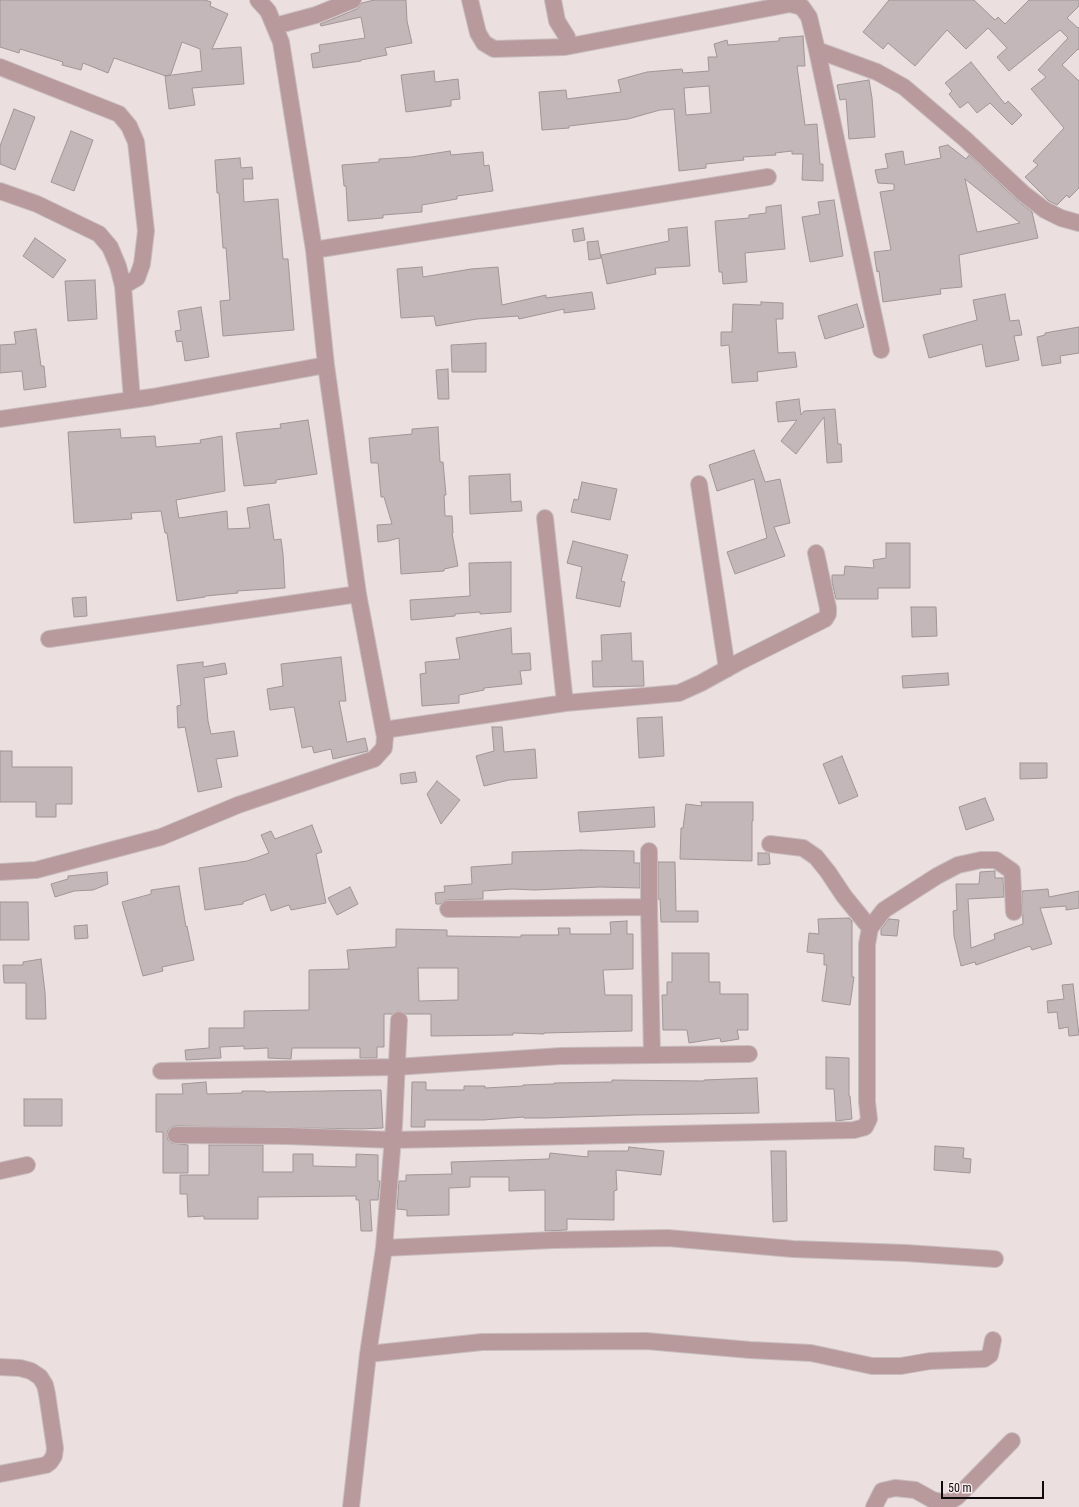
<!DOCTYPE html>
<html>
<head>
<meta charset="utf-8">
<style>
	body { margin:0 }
	#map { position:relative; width:1079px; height:1507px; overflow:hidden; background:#ebdfe0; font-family:"Roboto Condensed",sans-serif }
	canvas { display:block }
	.scale { position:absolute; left:941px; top:1481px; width:103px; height:18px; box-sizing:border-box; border:2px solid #0f0b0c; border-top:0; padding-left:5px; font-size:12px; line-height:14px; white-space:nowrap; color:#0f0b0c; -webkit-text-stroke:3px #f9ecee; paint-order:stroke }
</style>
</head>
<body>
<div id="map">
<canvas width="1079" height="1507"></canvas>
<div class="scale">50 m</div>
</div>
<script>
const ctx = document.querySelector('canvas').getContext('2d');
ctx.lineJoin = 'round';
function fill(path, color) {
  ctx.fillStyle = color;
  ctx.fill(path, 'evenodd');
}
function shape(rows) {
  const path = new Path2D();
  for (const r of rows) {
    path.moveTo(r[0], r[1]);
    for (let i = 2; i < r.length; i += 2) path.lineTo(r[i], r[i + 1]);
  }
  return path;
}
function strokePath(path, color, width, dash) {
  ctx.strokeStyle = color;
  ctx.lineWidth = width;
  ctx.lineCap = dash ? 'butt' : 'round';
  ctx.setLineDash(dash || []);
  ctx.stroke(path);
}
const building = shape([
	[0,0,205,0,211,2,210,6,228,14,212,49,241,47,244,84,192,88,195,105,169,109,165,76,202,71,200,49,182,42,171,74,166,76,114,58,108,73,83,63,81,70,62,65,63,62,20,49,19,53,0,47,0,0],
	[374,0,406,0,407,21,412,43,385,48,387,55,361,60,361,61,313,68,311,54,320,52,319,45,365,38,361,17,321,26,320,24,357,9,362,3,374,0],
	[889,0,974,0,995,20,998,17,1005,24,1029,0,1079,0,1079,6,1067,18,1078,28,1079,27,1079,50,1078,49,1062,65,1079,81,1079,188,1069,198,1067,195,1057,205,1049,201,1025,177,1038,165,1033,161,1064,128,1031,89,1046,77,1038,70,1068,38,1060,30,1009,71,997,57,1007,48,988,28,966,49,947,30,915,66,888,43,883,49,863,32,889,0],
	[803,36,805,66,797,66,805,125,817,124,820,164,823,164,823,181,802,180,803,154,792,154,792,151,775,153,776,155,743,157,744,160,706,164,706,168,679,171,674,109,660,110,628,119,569,126,569,128,542,130,539,92,566,90,567,99,621,92,618,80,647,72,682,69,683,73,709,71,708,57,717,57,714,44,727,40,728,45,779,41,779,38,803,36],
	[709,86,711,113,686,115,684,88,709,86],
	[971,62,1005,104,1008,101,1022,115,1012,125,990,103,977,113,968,102,960,108,949,94,952,91,945,83,971,62],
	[434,71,435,82,458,79,460,99,451,100,451,106,406,112,401,75,434,71],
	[869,80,872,98,875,137,849,139,846,99,840,100,837,85,869,80],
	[14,109,35,117,15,170,0,164,0,146,14,109],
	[71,131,93,140,74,191,51,182,71,131],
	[948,145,966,159,969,155,1018,201,1032,212,1038,238,959,255,962,287,940,289,941,294,883,302,879,271,877,272,874,252,891,250,880,192,894,190,894,184,878,183,875,170,888,168,885,154,903,151,905,165,909,164,941,158,939,147,948,145],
	[965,179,1020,223,977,232,965,179],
	[450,151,451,155,483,152,484,166,489,165,493,191,457,196,457,199,422,205,422,212,383,215,383,218,348,221,346,186,344,186,342,165,379,162,379,159,412,157,450,151],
	[240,158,241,168,252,167,253,179,243,179,244,202,278,199,283,259,288,259,294,330,223,336,220,301,230,300,226,248,223,248,219,193,217,193,215,160,240,158],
	[834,200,843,256,810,262,802,217,820,214,818,202,834,200],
	[781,205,785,249,745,253,747,282,723,284,722,272,719,272,715,221,749,218,749,215,766,213,766,207,781,205],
	[687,227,690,266,655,268,656,274,607,284,601,255,669,241,668,229,687,227],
	[583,228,585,240,574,242,572,230,583,228],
	[35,238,66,260,53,278,23,256,35,238],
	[598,241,601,258,589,260,587,242,598,241],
	[422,267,423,277,471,269,498,267,502,305,546,295,546,298,592,292,595,309,564,313,564,309,519,319,518,316,477,319,436,326,434,316,401,318,397,269,422,267],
	[95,280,97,319,68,321,65,281,95,280],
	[1005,294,1010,321,1019,320,1022,335,1014,336,1019,360,986,367,982,344,929,358,923,335,977,320,973,300,1005,294],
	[761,302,783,303,783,319,776,319,778,353,795,352,797,367,757,372,758,381,732,383,729,345,721,346,721,332,732,332,733,304,761,305,761,302],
	[857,304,864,327,825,339,818,316,857,304],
	[201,307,209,357,185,361,182,341,177,342,175,331,181,330,178,311,201,307],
	[1079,327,1079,353,1060,356,1061,363,1042,366,1037,337,1045,335,1045,333,1079,327],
	[36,329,41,366,44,366,46,387,24,390,22,371,0,373,0,345,16,344,14,332,36,329],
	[486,343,486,372,452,372,451,345,486,343],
	[448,369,449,399,438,399,436,370,448,369],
	[799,399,801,415,804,411,835,409,838,444,841,444,842,462,827,463,824,417,796,454,781,441,797,420,778,422,776,402,799,399],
	[308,420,317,474,276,480,276,483,244,486,236,433,242,432,281,428,280,424,308,420],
	[438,427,440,462,443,462,446,495,444,495,445,516,452,516,453,533,452,533,458,566,444,569,444,571,401,574,399,538,388,541,378,542,377,525,392,524,384,497,381,497,378,463,371,463,369,438,412,434,412,429,438,427],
	[120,429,121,438,155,436,156,447,201,443,200,440,222,436,225,491,176,500,179,518,227,511,228,529,250,528,247,508,269,504,274,540,281,539,283,554,285,588,237,591,238,593,205,596,205,597,177,601,167,533,165,533,161,511,131,513,132,519,74,523,68,432,120,429],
	[754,450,765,482,780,479,790,523,774,527,785,556,735,574,727,552,767,538,754,479,717,491,709,465,754,450],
	[510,474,511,502,521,501,522,511,470,514,469,476,510,474],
	[582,482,617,489,610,520,571,512,574,499,578,500,582,482],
	[573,541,628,555,621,581,625,582,620,607,576,598,582,567,567,563,573,541],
	[886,543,910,543,910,588,878,588,878,599,836,599,832,582,832,575,844,575,845,566,874,568,873,560,886,558,886,543],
	[511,562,511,612,480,614,480,612,455,614,455,616,411,620,410,600,470,596,469,563,511,562],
	[86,597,87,616,74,617,72,598,86,597],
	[911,607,936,607,937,636,912,637,911,607],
	[511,628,512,654,530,653,531,670,520,671,522,684,484,688,484,690,459,695,459,703,422,706,420,674,426,673,425,662,460,659,456,638,511,628],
	[631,633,632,661,643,661,644,686,593,687,592,661,602,661,601,635,631,633],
	[341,657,346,701,339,701,347,742,365,738,368,751,333,759,331,749,314,753,312,746,302,748,294,707,270,710,267,689,283,686,281,664,341,657],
	[203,662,203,667,225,663,227,674,204,678,208,721,211,734,234,731,238,756,216,759,222,787,198,792,185,727,178,728,177,706,181,705,177,665,203,662],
	[948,673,949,685,903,688,902,676,948,673],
	[662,717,664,756,639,758,637,718,662,717],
	[492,727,502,727,504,752,535,749,537,778,509,780,484,786,476,756,494,751,492,727],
	[0,751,12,751,12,767,72,767,72,804,56,804,56,817,36,817,36,802,0,802,0,751],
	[842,756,858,796,839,804,823,764,842,756],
	[1020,763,1047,763,1047,778,1020,779,1020,763],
	[415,772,417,782,401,784,400,774,415,772],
	[437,781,460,800,441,824,427,794,437,781],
	[985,798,994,820,966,830,959,807,985,798],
	[701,802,753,802,753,821,752,821,752,861,680,859,681,828,683,828,686,804,702,806,701,802],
	[654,807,655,827,580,832,578,812,654,807],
	[312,825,322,852,316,854,326,903,291,910,289,905,271,911,265,894,243,902,243,904,205,910,199,868,247,861,269,853,261,835,271,831,275,839,312,825],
	[581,850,634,851,634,863,640,863,640,888,600,887,535,890,512,889,483,891,483,899,448,900,444,901,440,904,436,904,435,893,445,892,444,886,472,884,471,867,512,864,512,852,581,850],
	[758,853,769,853,770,864,758,865,758,853],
	[658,862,675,862,676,911,698,911,698,922,661,922,660,899,658,899,658,862],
	[995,871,995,878,1003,878,1004,897,968,899,971,948,995,939,994,934,1023,924,1022,891,1048,889,1049,897,1079,891,1079,908,1066,910,1066,906,1040,908,1052,944,1032,950,1030,946,976,965,975,962,961,966,954,936,953,911,957,910,956,884,979,884,980,872,995,871],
	[107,872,108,884,93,890,74,891,55,897,51,884,68,879,68,876,107,872],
	[179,886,186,927,187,926,194,960,162,967,163,971,143,976,122,902,151,894,151,890,179,886],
	[350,887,358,904,337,915,328,898,350,887],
	[0,902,28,902,29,940,0,940,0,902],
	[849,918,852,921,852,977,854,977,850,1005,822,1001,827,965,824,965,824,954,807,952,809,933,819,934,818,919,849,918],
	[889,919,899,920,897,936,881,935,881,929,889,919],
	[627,921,627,934,633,934,633,969,603,970,605,995,632,995,632,1031,544,1033,544,1034,513,1033,513,1035,431,1036,431,1014,406,1014,399,1011,392,1014,384,1014,384,1047,377,1047,377,1058,360,1058,360,1048,292,1048,291,1059,268,1058,268,1048,244,1049,244,1046,220,1047,221,1058,186,1060,185,1050,209,1048,209,1028,244,1028,244,1011,309,1010,309,970,349,969,347,950,396,947,396,929,447,930,447,936,521,937,521,935,559,935,558,928,570,928,570,934,611,934,610,922,627,921],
	[418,968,458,968,458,1000,419,1001,418,968],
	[87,925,88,938,75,939,74,926,87,925],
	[672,953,709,953,709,982,720,982,720,994,748,994,748,1030,737,1030,739,1039,721,1042,720,1038,689,1043,687,1030,663,1030,662,995,667,995,667,982,672,982,672,953],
	[41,959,45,992,46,1019,26,1019,26,983,4,983,3,965,23,965,23,962,41,959],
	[1073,984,1079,1035,1069,1036,1068,1027,1059,1029,1057,1012,1048,1013,1047,1001,1064,999,1062,985,1073,984],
	[826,1057,849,1058,849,1096,850,1096,852,1119,836,1121,834,1089,826,1089,826,1057],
	[757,1078,759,1113,633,1115,545,1118,524,1118,524,1117,483,1120,425,1120,425,1127,411,1127,412,1082,426,1082,426,1090,464,1090,464,1086,485,1086,485,1088,523,1086,523,1085,554,1084,554,1083,612,1082,612,1080,704,1081,704,1080,757,1078],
	[206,1082,207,1094,242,1093,242,1091,265,1091,265,1092,381,1090,383,1128,361,1129,176,1126,172,1127,168,1130,167,1135,168,1140,172,1143,188,1145,188,1173,163,1173,163,1132,156,1132,156,1094,183,1094,182,1084,206,1082],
	[24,1099,62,1099,62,1126,24,1126,24,1099],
	[209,1145,263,1145,263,1172,293,1172,293,1154,313,1154,313,1166,356,1167,356,1154,378,1155,378,1181,380,1181,378,1200,370,1200,372,1231,361,1231,359,1200,356,1200,356,1196,258,1197,258,1219,204,1219,204,1216,188,1217,187,1194,180,1194,180,1175,209,1175,209,1145],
	[935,1146,964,1148,963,1158,971,1159,970,1173,934,1170,935,1146],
	[629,1147,664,1151,661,1175,616,1170,617,1190,614,1191,614,1220,567,1219,567,1230,545,1231,545,1190,509,1191,509,1177,470,1177,470,1187,449,1188,449,1215,407,1216,407,1210,397,1209,399,1181,406,1181,406,1175,452,1174,451,1162,549,1159,550,1153,588,1157,588,1151,628,1151,629,1147],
	[771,1151,786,1151,787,1221,773,1222,771,1151]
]);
fill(building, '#c3b7b9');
strokePath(building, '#a19697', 1);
const minor = shape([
	[470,0,478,33,484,43,494,49,565,47,790,4,802,7,809,17,817,50,881,350],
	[553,0,557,21,567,37,567,43,565,47],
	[275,26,316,15,353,0],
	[817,50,877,72,904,87,965,139,1024,194,1045,210,1061,218,1079,223],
	[0,67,119,114,129,126,136,142,146,231,142,264,137,278,123,286],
	[0,191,37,204,99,234,110,247,118,266,123,286,132,400],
	[314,250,768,177],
	[0,419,152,397,326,365],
	[699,484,727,669],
	[545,518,565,703],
	[49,639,358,594],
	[384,730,565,703,679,693,701,683,739,662,825,619,828,614,828,608,816,553],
	[770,844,803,848,816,857,828,872,844,896,870,928],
	[0,872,36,870,161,837,238,805,374,759,384,748,385,737,358,594,326,365,314,250,281,42,268,11,258,0],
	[649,907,649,851],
	[448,909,649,907,652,1055],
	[161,1071,396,1067,561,1056,749,1054],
	[176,1135,287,1136,393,1140,854,1130,865,1127,869,1119,867,1102,867,944,870,928,884,910,937,876,958,865,981,860,996,860,1012,871,1014,912],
	[0,1171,27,1165],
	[384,1248,553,1240,668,1238,793,1249,906,1253,995,1259],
	[368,1354,482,1342,646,1341,750,1350,811,1353,872,1366,901,1366,930,1361,984,1359,990,1355,993,1340],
	[0,1367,20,1368,31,1371,40,1377,45,1385,47,1394,55,1448,54,1456,50,1462,46,1465,0,1474],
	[351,1507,368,1354,384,1248,394,1125,399,1020],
	[874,1507,882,1491,895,1488,915,1490,933,1500,947,1503,957,1497,1012,1441]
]);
strokePath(minor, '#c8bdbe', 18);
strokePath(minor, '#b89a9d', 16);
</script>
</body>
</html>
